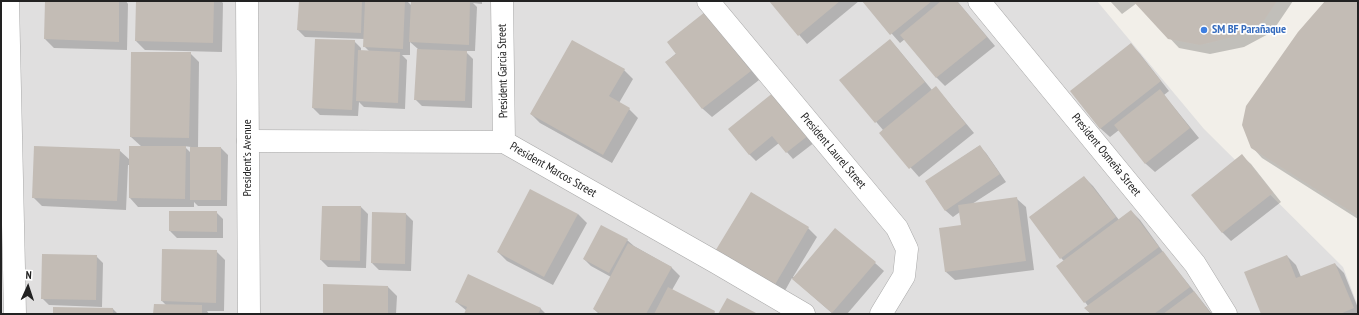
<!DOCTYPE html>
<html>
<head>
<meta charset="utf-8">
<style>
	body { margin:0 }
	#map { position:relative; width:1359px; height:315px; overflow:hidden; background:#f2efe9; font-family:"PT Sans Narrow",sans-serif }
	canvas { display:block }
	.frame { position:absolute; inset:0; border:2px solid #222; pointer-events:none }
	.north { position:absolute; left:8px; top:267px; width:40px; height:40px; -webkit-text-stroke:3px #fff; paint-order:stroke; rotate:3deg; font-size:11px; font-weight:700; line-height:16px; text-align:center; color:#222 }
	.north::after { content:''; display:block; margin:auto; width:14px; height:18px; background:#222; clip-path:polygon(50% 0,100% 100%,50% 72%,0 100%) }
</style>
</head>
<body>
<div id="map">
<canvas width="1359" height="315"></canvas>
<div class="frame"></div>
<div class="north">N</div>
</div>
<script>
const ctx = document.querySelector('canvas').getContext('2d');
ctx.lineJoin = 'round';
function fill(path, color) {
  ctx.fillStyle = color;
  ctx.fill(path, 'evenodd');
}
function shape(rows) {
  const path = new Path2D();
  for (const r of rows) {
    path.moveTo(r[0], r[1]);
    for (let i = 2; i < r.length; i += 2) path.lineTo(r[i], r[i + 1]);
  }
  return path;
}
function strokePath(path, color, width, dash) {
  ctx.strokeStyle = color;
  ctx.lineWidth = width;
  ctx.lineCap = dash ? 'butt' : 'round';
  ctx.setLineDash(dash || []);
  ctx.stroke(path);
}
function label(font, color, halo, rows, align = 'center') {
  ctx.font = font + ' "PT Sans Narrow",sans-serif';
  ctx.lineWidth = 3.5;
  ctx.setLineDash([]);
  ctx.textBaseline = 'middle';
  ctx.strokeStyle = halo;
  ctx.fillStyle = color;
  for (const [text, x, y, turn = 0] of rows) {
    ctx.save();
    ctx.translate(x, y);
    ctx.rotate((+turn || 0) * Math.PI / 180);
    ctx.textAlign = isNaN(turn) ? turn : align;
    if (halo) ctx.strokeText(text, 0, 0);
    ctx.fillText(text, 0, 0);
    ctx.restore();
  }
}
fill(shape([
	[1,1,1097,1,1204,129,1343,267,1358,306,1358,314,1,314]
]), '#e0dfdf');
fill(shape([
	[46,1,126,1,128,4,127,50,54,48,45,39],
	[137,1,221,1,223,3,222,52,145,50,136,41],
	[300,1,365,1,366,2,366,1,407,1,412,6,412,1,482,1,482,4,473,3,477,7,475,51,465,51,473,59,472,108,422,106,415,99,418,49,410,42,410,55,402,55,407,60,405,109,364,107,359,102,358,116,320,115,313,108,354,41,361,48,361,51,369,51,364,46,365,39,305,37,298,30],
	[770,1,859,1,807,44],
	[863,1,957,1,995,46,945,86,937,78,905,39,900,43],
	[1110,1,1293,1,1272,32,1244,47,1210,54,1179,48,1137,3,1122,14],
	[1326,1,1358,1,1358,219,1262,158,1252,147],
	[713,22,759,80,712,117,703,109,666,62],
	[890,40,898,49,932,90,944,97,974,133,919,177,880,133,883,130,841,80],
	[1131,45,1140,54,1169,91,1164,95,1199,138,1155,172,1146,164,1119,130,1110,137,1101,129,1072,91],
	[190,53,199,62,198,148,221,148,228,155,227,206,198,206,194,202,194,207,138,207,130,198,130,165,128,165,126,210,42,206,33,197,119,150,130,160,142,147,131,137],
	[184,146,191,147,191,153],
	[624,70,633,79,619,103,629,109,638,118,612,163,540,123,531,114],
	[774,94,815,142,793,159,779,143,756,161,749,154],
	[979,146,986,153,1006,182,972,204,1017,199,1026,207,1034,270,955,280,946,272,962,226,960,212,953,217,946,211,926,182],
	[1242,156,1251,164,1281,202,1231,241,1223,233,1192,195],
	[1084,177,1093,186,1119,220,1131,211,1140,220,1166,256,1212,314,1091,314,1085,308,1088,306,1085,302,1064,261,1061,258],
	[361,207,368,214,366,268,328,267,321,260],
	[216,212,223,219,223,238,177,238,170,231],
	[373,213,406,214,413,221,411,271,379,270,372,263],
	[578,214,587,223,553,285,507,261,498,252],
	[808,228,817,237,793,277,794,277,875,263,884,271,847,314,833,314,792,278,782,296,724,262],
	[627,240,634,246,671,267,680,276,672,290,717,314,599,314,594,309,611,277,591,266,584,259],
	[216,251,225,260,224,311,207,311,209,314,154,314,166,305,162,301],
	[96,256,103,263,102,307,49,305,42,298],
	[1287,256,1296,265,1301,277,1335,264,1344,273,1358,308,1358,314,1262,314],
	[388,287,397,296,396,314,324,314],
	[456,302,540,308,546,314,465,314,467,311],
	[54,308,113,309,118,314,54,314]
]), '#0003');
fill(shape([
	[45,1,119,1,119,42,44,39],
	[136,1,214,1,213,43,135,41],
	[299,1,362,1,361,33,297,30],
	[365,1,405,1,403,49,363,47],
	[411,1,470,1,469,45,409,42],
	[769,1,840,1,798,36],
	[862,1,932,1,890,35],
	[941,1,957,1,987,37,936,78,900,35],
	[1133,1,1277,1,1263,22,1233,37,1200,45,1168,39],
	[1325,1,1358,1,1358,216,1251,148,1242,125,1246,106,1298,32],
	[705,12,751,71,702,109,665,62,676,54,667,42],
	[315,39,355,40,352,110,312,108],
	[890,39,925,82,875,123,839,80],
	[572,40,625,69,609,96,630,108,603,155,530,114],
	[1131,43,1161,81,1100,129,1070,91],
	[417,49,467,51,465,101,414,100],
	[358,50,400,52,398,103,356,101],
	[131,52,191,52,189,138,130,137],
	[936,86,966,124,909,169,879,133],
	[1160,89,1190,128,1145,164,1114,125],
	[774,92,809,135,786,153,772,136,749,155,728,129],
	[980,145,1000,174,945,211,925,181],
	[34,146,120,149,117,201,32,198],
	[129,146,186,146,185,199,129,198],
	[190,147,221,147,221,200,190,200],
	[1242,154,1273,193,1222,233,1191,195],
	[1084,176,1116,217,1060,259,1029,217],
	[530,189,578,214,544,277,497,252],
	[751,192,809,227,773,288,714,253],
	[1017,197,1026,261,945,272,939,228,961,225,958,205],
	[322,206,361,206,360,261,320,260],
	[1131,210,1159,247,1084,303,1056,266],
	[169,211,217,211,217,232,169,231],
	[372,212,406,213,405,264,371,263],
	[601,225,628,239,609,273,583,259],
	[835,228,876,262,832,313,792,279],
	[628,243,672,267,646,314,601,314,593,309],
	[162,249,217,250,216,303,161,301],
	[1163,251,1190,287,1154,314,1091,314,1084,308],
	[42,254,97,255,96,300,41,299],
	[1287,255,1296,278,1335,263,1354,308,1340,314,1261,314,1244,272],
	[468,274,541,308,538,314,464,314,467,307,455,302],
	[323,284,388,286,388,314,323,314],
	[668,287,715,311,714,314,654,314],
	[1194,291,1211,314,1163,314],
	[727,298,758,314,718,314],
	[154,304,202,305,202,314,153,314],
	[53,307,113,308,113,314,53,314]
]), '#c3bcb5');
const minor = shape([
	[8,1,15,314],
	[502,1,504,142],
	[708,1,897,228,907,249,904,276,881,314],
	[979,1,1195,264,1226,314],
	[248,141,504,142,717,263,804,314]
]);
const tertiary = shape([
	[247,1,249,314]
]);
strokePath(minor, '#a9a9a9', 23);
strokePath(tertiary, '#a9a9a9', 23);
strokePath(minor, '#fff', 22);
strokePath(tertiary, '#fff', 22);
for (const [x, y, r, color] of [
	[1204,30,4,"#3f7fe0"]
]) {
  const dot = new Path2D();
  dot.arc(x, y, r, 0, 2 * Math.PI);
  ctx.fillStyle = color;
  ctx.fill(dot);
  strokePath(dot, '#fff', 1.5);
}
label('bold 12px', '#366cbe', '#fff', [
	["SM BF Parañaque",1212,30]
], 'left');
label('12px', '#222', '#fff', [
	["President Garcia Street",503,71,-91],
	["President Laurel Street",833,151,50],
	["President Osmeña Street",1106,155,51],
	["President's Avenue",248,158,-90],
	["President Marcos Street",553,170,30]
]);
</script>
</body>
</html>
